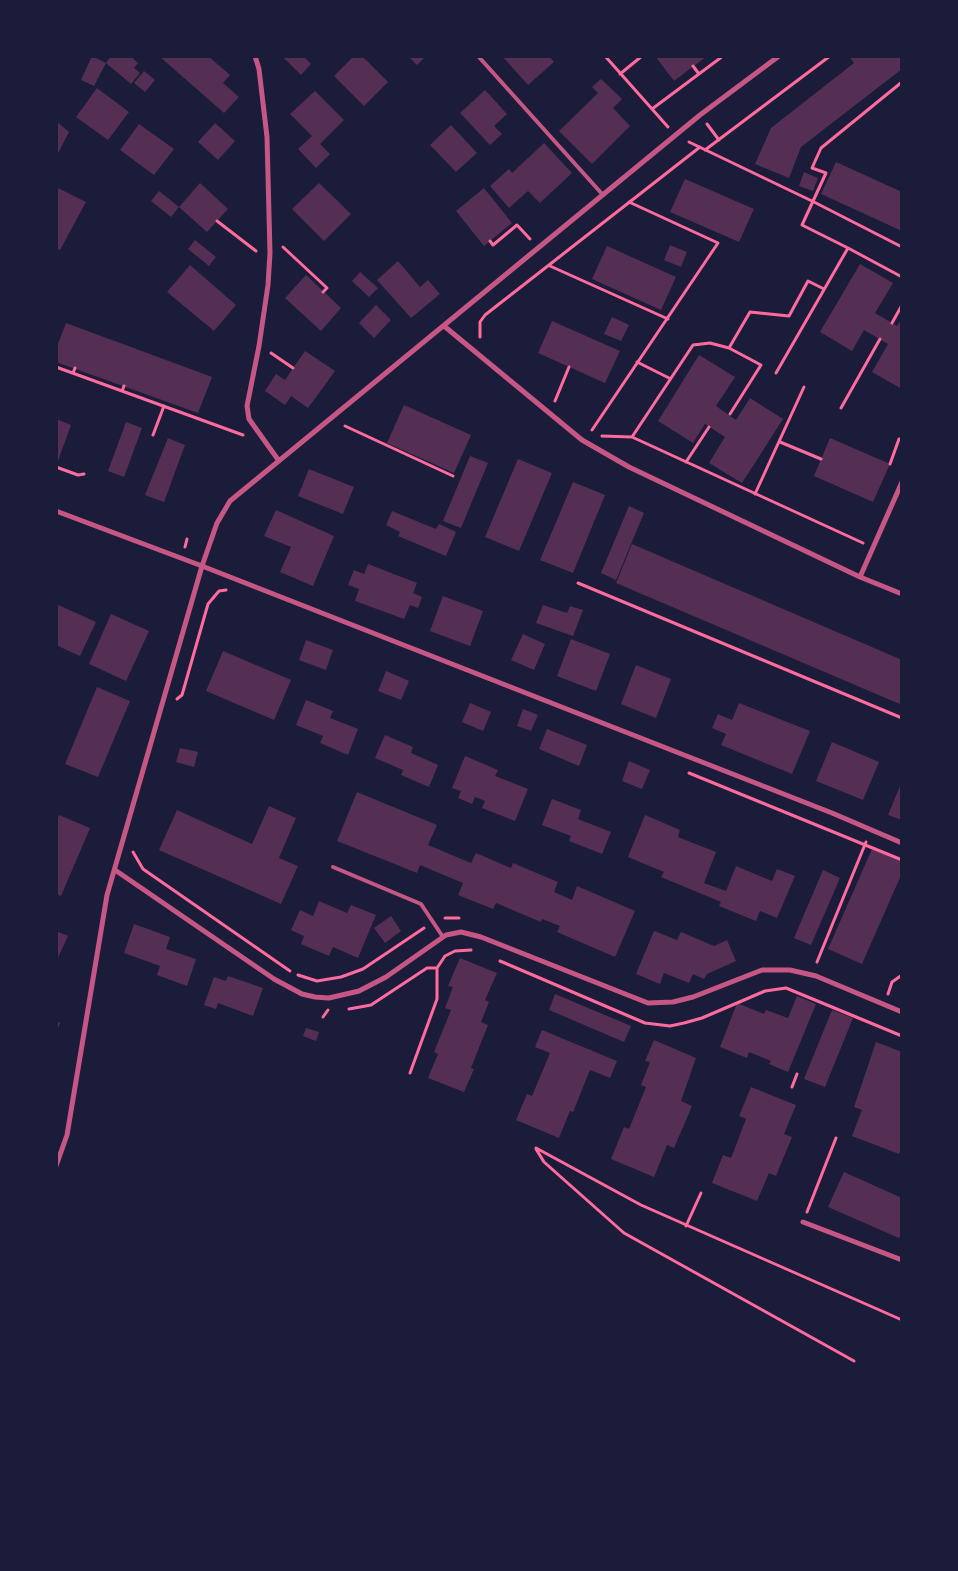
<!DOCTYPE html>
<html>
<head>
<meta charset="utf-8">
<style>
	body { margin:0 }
	#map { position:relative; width:958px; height:1571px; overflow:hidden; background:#1b1b3a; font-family:Commissioner,sans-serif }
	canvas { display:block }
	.frame { position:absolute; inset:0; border:58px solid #1b1b3a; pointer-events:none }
</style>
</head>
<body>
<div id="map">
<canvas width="958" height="1571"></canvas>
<div class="frame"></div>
</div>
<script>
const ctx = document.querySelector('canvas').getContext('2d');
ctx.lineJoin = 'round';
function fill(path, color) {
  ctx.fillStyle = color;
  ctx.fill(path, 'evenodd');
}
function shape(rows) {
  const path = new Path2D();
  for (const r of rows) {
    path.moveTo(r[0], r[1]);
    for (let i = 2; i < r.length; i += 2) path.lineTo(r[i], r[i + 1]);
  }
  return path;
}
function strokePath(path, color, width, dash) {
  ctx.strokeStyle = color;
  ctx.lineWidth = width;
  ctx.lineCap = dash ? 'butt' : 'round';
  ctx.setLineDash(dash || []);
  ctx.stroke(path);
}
fill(shape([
	[92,56,106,63,94,86,81,80],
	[111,56,130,56,138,63,134,68,140,73,131,84,106,63],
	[159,56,208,56,230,75,223,83,239,97,224,113],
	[286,56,303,56,311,64,301,75,284,58],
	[354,56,362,56,388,82,364,106,334,76],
	[408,56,426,56,417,65],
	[502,56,549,56,554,62,528,85],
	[655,56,707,56,674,81],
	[849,56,902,56,902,69,801,147,789,178,755,164,771,128,854,63],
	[144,71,155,80,145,92,134,83],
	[601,79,622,99,613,108,630,126,592,164,559,131,598,93,592,87],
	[97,88,129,112,108,140,76,117],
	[485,90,507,114,494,126,502,134,490,145,460,113],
	[315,91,344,120,320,144,330,154,316,168,298,149,312,136,290,114],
	[56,121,69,132,56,157],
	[215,123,235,141,218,160,198,142],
	[139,124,174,149,154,175,120,150],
	[451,125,477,153,456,172,430,145],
	[544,143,572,173,540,203,528,191,509,208,490,186,509,169,512,173],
	[836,162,902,192,902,231,821,194],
	[804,172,818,178,813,191,799,186],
	[685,179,754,209,739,242,670,212],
	[200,183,228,209,207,232,179,207,171,217,151,201,159,191,179,207],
	[319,183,351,214,324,241,292,209],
	[56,187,86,202,60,250,56,248],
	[484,188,512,223,484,246,456,211],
	[195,240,216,257,209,266,188,249],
	[670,245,687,252,681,267,664,260],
	[607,246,676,277,661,310,592,279],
	[398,261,420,287,428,280,440,294,411,318,377,280],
	[860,264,893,283,875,313,897,326,902,318,902,389,872,372,888,344,864,330,852,351,820,332],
	[190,265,236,305,214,331,167,292],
	[360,272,378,288,369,297,352,281],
	[306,275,341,308,321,331,285,298],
	[376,305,391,320,374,338,359,323],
	[612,317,629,325,621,341,604,334],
	[552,321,620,351,605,383,538,353],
	[66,323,212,377,198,413,56,362,56,349],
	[305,351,335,371,308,408,291,396,285,405,265,391,276,374,285,380],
	[699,355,735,377,716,406,736,420,750,398,783,419,742,483,709,463,725,437,705,424,693,443,658,421],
	[404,405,471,435,454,473,387,443],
	[56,419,71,425,58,461,56,460],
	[126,422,142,428,124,477,108,471],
	[168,438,185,445,164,502,145,495],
	[830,438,890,464,873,502,814,476],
	[470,456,488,463,461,528,443,521],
	[518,459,552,473,519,551,485,537],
	[309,469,354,487,343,514,298,496],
	[573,482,605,495,573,573,540,560],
	[629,506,644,513,616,580,601,573],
	[276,510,334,536,313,586,280,572,291,547,264,536],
	[392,511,436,529,439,524,456,532,446,556,398,536,400,532,386,525],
	[632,544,902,660,902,705,616,583],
	[368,564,417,583,413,593,422,597,418,608,410,605,404,619,355,601,359,589,348,585,354,570,364,574],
	[443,596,483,611,470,646,430,631],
	[56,604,96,622,80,656,56,645],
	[543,605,567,613,570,606,583,610,573,636,536,623],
	[111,614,149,631,126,681,89,664],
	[523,634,545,644,534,670,511,660],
	[571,639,610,654,596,691,557,676],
	[306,640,333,650,326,670,299,660],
	[223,651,291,680,274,720,206,691],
	[636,665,671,679,656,718,621,704],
	[386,671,409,681,401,700,378,691],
	[97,687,130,701,98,777,65,764],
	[306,700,333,711,330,718,358,729,348,755,320,743,323,736,296,725],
	[470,703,491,712,483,731,462,722],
	[739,703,810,731,792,774,721,745,726,734,712,728,718,714,732,720],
	[523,709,538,715,531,731,517,726],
	[547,729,587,745,579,766,539,749],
	[385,735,413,747,411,753,438,765,429,787,401,775,403,770,375,758],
	[832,742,879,762,863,800,816,781],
	[180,748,198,752,194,767,176,762],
	[465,756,498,770,495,776,528,789,515,821,482,808,485,801,475,797,472,804,458,798,461,791,452,788],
	[629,761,650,770,642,789,622,781],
	[902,781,902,820,888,815],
	[357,792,437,825,428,845,471,863,476,853,511,868,513,863,558,882,554,892,572,900,577,886,635,911,615,957,557,932,560,926,542,919,541,922,496,903,493,909,458,895,463,883,420,865,417,873,337,841],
	[552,799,581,810,578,819,611,832,602,854,569,841,571,836,542,825],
	[269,806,296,818,279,858,298,866,281,904,159,850,177,810,252,844],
	[59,815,90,828,61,896,56,894,56,821],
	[645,815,680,830,678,837,716,852,704,883,726,891,736,866,772,881,777,869,795,876,777,918,760,911,756,921,719,906,721,902,661,877,664,872,628,857],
	[872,849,902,862,902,873,862,964,828,949],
	[823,870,840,878,811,945,794,938],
	[319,901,347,913,351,905,376,915,358,958,333,947,329,956,301,944,304,936,291,930,300,910,313,916],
	[391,916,401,931,385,943,374,928],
	[134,924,170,937,166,949,196,959,187,986,157,975,160,966,124,953],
	[56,931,68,936,56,962],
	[654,931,677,940,681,932,714,946,727,940,736,961,707,974,704,979,693,974,689,983,664,973,660,984,636,974],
	[460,958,497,973,485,1000,489,1002,481,1022,488,1025,471,1068,474,1069,464,1092,428,1078,438,1054,434,1052,451,1010,445,1008,453,987,448,986],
	[228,976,263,988,253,1016,218,1003,216,1009,204,1005,214,977,226,981],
	[555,994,631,1026,624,1042,549,1010],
	[797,996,816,1004,788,1072,769,1064,771,1061,749,1052,747,1058,720,1047,737,1003,764,1014,766,1010,788,1018],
	[832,1010,853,1018,825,1087,804,1079],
	[56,1021,60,1023,56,1033],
	[306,1028,319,1032,316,1041,303,1036],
	[542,1030,617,1061,610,1078,590,1070,573,1112,570,1111,559,1138,516,1120,527,1094,532,1096,550,1053,535,1047],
	[654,1040,696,1058,681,1101,692,1106,674,1148,667,1145,654,1177,611,1159,624,1127,629,1129,646,1087,641,1085,650,1062,645,1061],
	[876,1042,902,1052,902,1146,899,1154,852,1136,862,1110,854,1107],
	[751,1087,796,1105,784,1134,792,1137,776,1176,769,1173,757,1201,712,1183,723,1155,731,1158,746,1119,739,1116],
	[844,1172,902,1198,902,1231,899,1238,828,1207]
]), '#542f53');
strokePath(shape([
	[605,56,668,127],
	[693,66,699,74],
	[620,74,642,56],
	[652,109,723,56],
	[707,124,719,140],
	[689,142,814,202,902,247],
	[705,150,830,56],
	[217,221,256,251],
	[490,241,493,245,517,225,530,239],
	[283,247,327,288,323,292],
	[848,248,802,225,826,173,812,168,821,148,902,82],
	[550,266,668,319],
	[892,323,902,305],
	[480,337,480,322,485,315,700,147],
	[729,348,750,312,789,316,808,281,824,289],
	[271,353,293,368],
	[637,362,669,378],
	[56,367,243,435],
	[73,373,75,368],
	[776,373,848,248,902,277],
	[122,391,124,386],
	[555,401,569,367],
	[841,408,880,339],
	[345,426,453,476],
	[592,430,718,243,629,202],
	[153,435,164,406],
	[602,436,632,437,863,543],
	[632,437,693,345,710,343,729,348,761,365,730,414],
	[780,442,821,459],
	[686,462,709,427],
	[890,464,899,439],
	[56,467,78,475,84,474],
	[755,494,804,387],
	[185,547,187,539],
	[578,583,902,718],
	[177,699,182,695,208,604,219,591,226,590],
	[689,773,902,860],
	[133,852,143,869,290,971],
	[445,918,459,918],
	[500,961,645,1023,670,1026,684,1023,702,1018,765,991,786,988,902,1036],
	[817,962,866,842],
	[298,975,317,981,341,977,363,969,424,928],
	[888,994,892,982,902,975],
	[349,1009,371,1005,427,968,437,968,445,956,455,951,471,950],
	[323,1017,328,1010],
	[410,1073,437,999,437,968],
	[792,1087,797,1074],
	[536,1148,641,1205,902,1320],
	[536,1149,544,1162,624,1233,854,1361],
	[807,1212,836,1138],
	[686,1226,701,1193]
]), '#ff6b9d', 3);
strokePath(shape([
	[478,56,603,195],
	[333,867,421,904,443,937]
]), '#c65784', 4);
strokePath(shape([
	[255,56,259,69,267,137,270,253,268,285,259,346,247,406,249,419,279,461],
	[444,326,582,440,629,467,860,577,902,594],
	[56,511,202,566,832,813,902,843],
	[860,577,902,482],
	[115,870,274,979,302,994,315,997,329,998,359,991,386,977,446,935,461,932,481,937,648,1003,673,1002,693,997,762,970,790,970,816,976,902,1012],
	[56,1166,67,1135,107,895,202,566,217,523,230,501,700,115,779,56],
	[803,1222,902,1260]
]), '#c65784', 5);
</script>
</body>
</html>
